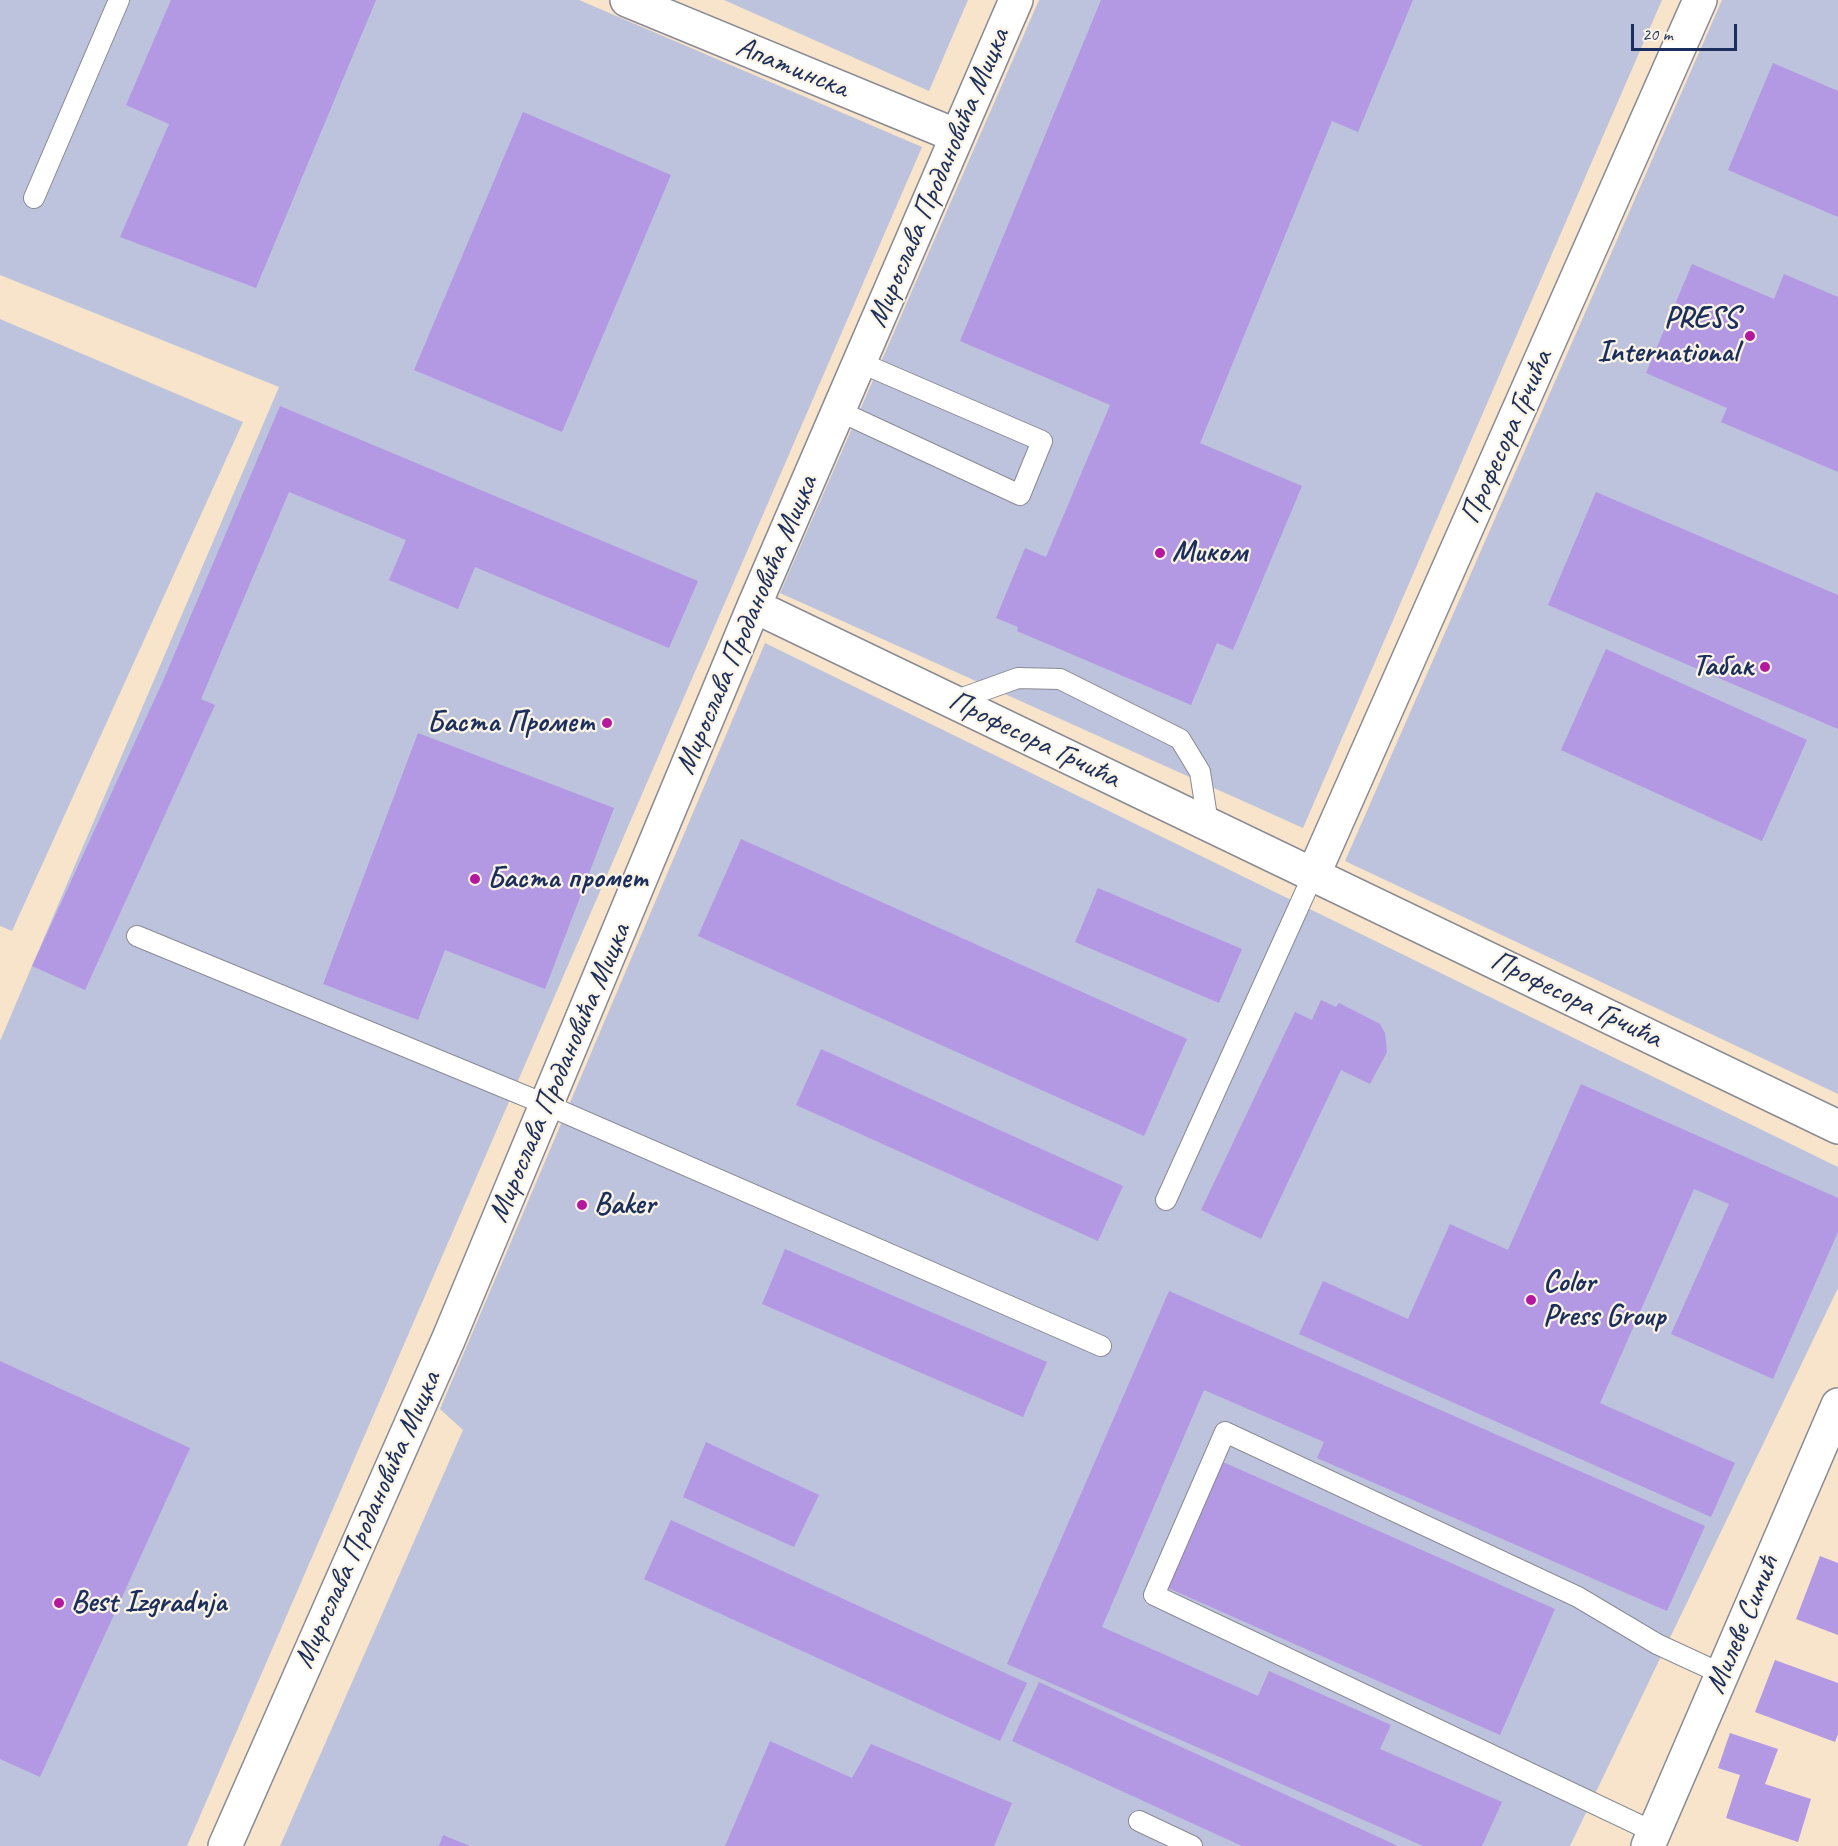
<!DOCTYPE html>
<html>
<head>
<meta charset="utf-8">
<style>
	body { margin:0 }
	#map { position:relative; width:1838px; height:1846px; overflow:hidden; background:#f7e4cb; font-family:Caveat,sans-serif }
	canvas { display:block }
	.scale { position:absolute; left:1631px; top:24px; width:106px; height:27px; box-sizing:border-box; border:3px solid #1b2f5e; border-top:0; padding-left:8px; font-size:18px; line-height:21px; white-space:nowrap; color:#1b2f5e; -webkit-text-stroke:4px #fcf5e5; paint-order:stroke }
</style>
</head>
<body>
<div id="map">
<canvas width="1838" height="1846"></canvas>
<div class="scale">20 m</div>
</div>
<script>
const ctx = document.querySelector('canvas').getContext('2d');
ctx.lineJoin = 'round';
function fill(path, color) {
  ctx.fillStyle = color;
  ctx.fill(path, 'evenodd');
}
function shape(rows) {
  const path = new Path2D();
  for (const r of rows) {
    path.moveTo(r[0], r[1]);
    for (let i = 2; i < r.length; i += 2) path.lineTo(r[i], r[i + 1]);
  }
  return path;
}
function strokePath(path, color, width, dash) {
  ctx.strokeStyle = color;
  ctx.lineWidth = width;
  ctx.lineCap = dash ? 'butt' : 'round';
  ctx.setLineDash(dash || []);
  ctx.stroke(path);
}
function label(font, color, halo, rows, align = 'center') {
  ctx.font = font + ' Caveat,sans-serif';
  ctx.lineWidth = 4.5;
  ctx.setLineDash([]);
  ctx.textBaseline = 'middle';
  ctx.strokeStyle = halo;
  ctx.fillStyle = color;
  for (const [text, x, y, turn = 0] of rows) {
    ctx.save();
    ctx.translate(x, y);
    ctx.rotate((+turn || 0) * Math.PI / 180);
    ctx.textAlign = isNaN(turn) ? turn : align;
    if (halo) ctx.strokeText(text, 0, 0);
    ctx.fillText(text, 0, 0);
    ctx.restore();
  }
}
fill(shape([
	[0,0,579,0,922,147,187,1846,0,1846,0,1041,279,387,0,275],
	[724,0,968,0,929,91],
	[1039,0,1662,0,1303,828,780,593],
	[1722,0,1838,0,1838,1094,1345,861],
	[0,319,243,422,12,931,0,926],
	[765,643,1838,1167,1838,1288,1570,1846,280,1846,463,1430,440,1409]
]), '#bec3dd');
fill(shape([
	[171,0,376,0,256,288,120,237,169,124,126,105],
	[1101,0,1413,0,1358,132,1332,121,1200,443,1302,486,1233,650,1217,643,1191,705,1017,631,1018,627,996,618,1025,548,1046,557,1110,405,960,341],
	[1773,63,1838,91,1838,217,1728,170],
	[523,112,671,175,562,432,414,370],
	[1692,264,1774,299,1784,274,1838,297,1838,472,1721,422,1727,408,1646,373],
	[280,406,698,581,669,648,475,567,458,609,389,580,406,540,289,492,201,699,215,705,85,990,32,966,163,681],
	[1596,492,1838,595,1838,729,1548,605],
	[1606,649,1807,740,1762,841,1561,750],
	[418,733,614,808,545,989,445,950,418,1020,323,984],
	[741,839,1187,1039,1144,1136,698,936],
	[1098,888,1242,949,1219,1003,1075,942],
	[1321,1000,1336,1007,1339,1003,1380,1024,1385,1033,1387,1052,1370,1084,1341,1070,1261,1239,1201,1210,1295,1012,1312,1020],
	[821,1049,1123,1186,1098,1241,796,1105],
	[1581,1084,1838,1198,1838,1232,1773,1379,1671,1334,1729,1204,1694,1189,1600,1403,1735,1463,1711,1517,1299,1334,1323,1281,1408,1319,1450,1224,1508,1250],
	[785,1249,1047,1362,1023,1417,762,1304],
	[1169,1291,1705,1526,1667,1611,1317,1458,1324,1442,1204,1390,1102,1627,1258,1696,1269,1671,1391,1725,1380,1749,1502,1802,1482,1846,1423,1846,1007,1664],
	[0,1361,190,1448,40,1777,0,1759],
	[706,1442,819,1495,794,1547,683,1497],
	[1223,1462,1555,1609,1500,1735,1168,1588],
	[671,1520,1027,1683,1000,1741,644,1579],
	[1820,1556,1838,1563,1838,1635,1796,1619],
	[1775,1660,1838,1683,1838,1734,1835,1742,1755,1712],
	[1039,1682,1398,1846,1242,1846,1012,1741],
	[1730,1733,1778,1749,1765,1784,1811,1799,1798,1842,1726,1818,1740,1775,1718,1768],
	[770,1741,852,1778,871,1744,1012,1803,994,1846,725,1846],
	[443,1835,470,1846,439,1846]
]), '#b398e3');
const lane = shape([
	[34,198,119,0],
	[839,411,1020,495,1042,441,859,362],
	[954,701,1018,678,1060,679,1180,739,1200,772,1208,823],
	[137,936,547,1105,1101,1346],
	[1166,1200,1314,873],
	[1139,1821,1192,1846],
	[1654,1832,1154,1595,1225,1432,1578,1597,1657,1644,1722,1674]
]);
const street = shape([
	[627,0,957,136],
	[754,606,1838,1127],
	[1314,873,1700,0],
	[225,1846,449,1338,754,606,1016,0],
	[1648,1846,1838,1405]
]);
strokePath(lane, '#898a94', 22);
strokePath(street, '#898a94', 36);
strokePath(lane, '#fff', 20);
strokePath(street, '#fff', 33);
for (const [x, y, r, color] of [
	[1750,336,6,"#b5179e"],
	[1160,553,6,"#b5179e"],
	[1765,667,6,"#b5179e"],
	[607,723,6,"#b5179e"],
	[475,879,6,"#b5179e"],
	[582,1205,6,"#b5179e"],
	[1531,1300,6,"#b5179e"],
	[59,1603,6,"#b5179e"]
]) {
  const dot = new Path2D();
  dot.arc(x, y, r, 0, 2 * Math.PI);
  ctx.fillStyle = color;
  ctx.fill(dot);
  strokePath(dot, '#fcf5e5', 2);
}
label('30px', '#1b2f5e', '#fcf5e5', [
	["Апатинска",792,68,22],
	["Мирослава Продановића Мицка",939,178,-67],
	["Професора Грчића",1507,437,-66],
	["Мирослава Продановића Мицка",747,625,-67],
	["Професора Грчића",1034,740,26],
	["Професора Грчића",1576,1000,26],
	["Мирослава Продановића Мицка",560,1073,-67],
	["Мирослава Продановића Мицка",368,1520,-66],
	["Милеве Симић",1743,1625,-67]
]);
label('bold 30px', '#1b2f5e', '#fcf5e5', [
	["PRESS",1738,319,"right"],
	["International",1738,353,"right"],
	["Миком",1172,553],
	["Табак",1753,667,"right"],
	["Баста Промет",595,723,"right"],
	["Баста промет",487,879],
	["Baker",594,1205],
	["Color",1543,1283],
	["Press Group",1543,1317],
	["Best Izgradnja",71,1603]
], 'left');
</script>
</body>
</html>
